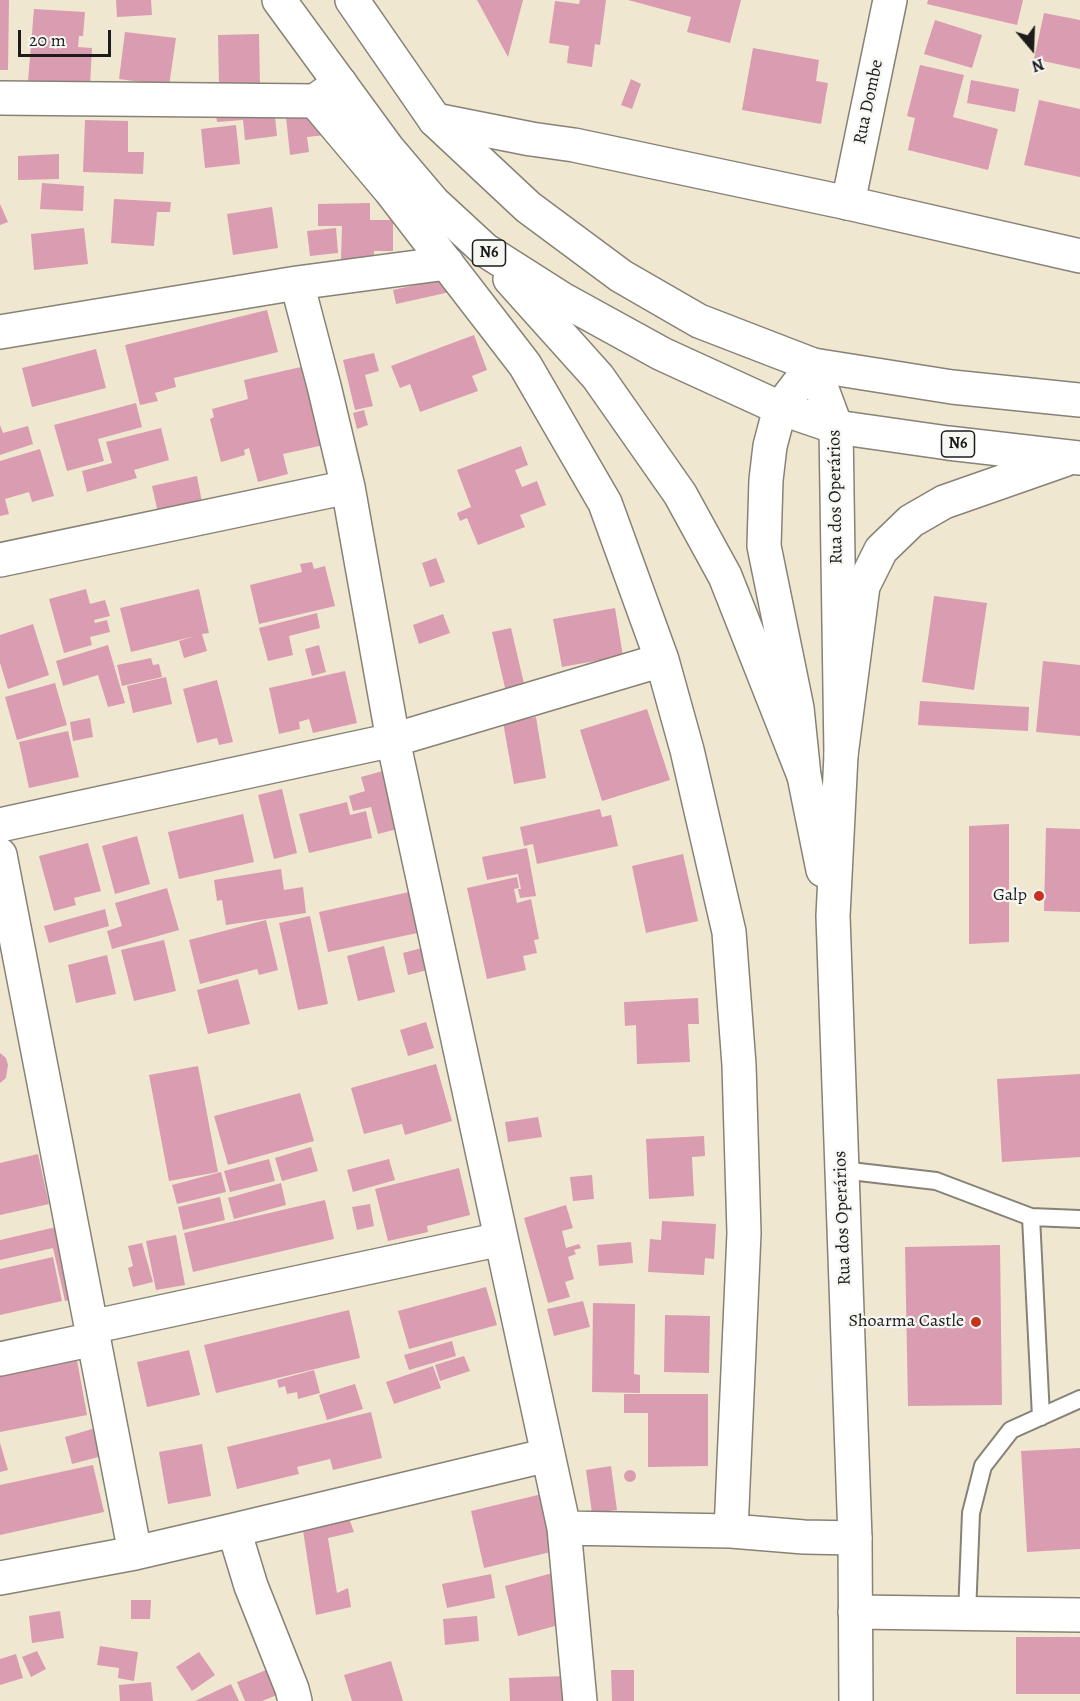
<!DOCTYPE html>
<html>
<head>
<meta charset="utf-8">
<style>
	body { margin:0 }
	#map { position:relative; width:1080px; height:1701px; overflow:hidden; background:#f0e7d1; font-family:Alegreya,serif }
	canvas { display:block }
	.north { position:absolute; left:1002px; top:18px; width:60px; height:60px; -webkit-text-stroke:4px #f6f6f2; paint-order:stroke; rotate:161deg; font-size:16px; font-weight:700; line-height:24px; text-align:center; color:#1c1c1c }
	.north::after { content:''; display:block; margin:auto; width:21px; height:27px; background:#1c1c1c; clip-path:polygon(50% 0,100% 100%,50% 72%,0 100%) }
	.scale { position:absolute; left:18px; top:30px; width:93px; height:27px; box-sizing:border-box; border:3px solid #1c1c1c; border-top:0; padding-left:8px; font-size:18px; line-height:21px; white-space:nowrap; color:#1c1c1c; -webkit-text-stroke:4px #f6f6f2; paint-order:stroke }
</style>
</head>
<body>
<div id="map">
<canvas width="1080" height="1701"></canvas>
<div class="north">N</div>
<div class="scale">20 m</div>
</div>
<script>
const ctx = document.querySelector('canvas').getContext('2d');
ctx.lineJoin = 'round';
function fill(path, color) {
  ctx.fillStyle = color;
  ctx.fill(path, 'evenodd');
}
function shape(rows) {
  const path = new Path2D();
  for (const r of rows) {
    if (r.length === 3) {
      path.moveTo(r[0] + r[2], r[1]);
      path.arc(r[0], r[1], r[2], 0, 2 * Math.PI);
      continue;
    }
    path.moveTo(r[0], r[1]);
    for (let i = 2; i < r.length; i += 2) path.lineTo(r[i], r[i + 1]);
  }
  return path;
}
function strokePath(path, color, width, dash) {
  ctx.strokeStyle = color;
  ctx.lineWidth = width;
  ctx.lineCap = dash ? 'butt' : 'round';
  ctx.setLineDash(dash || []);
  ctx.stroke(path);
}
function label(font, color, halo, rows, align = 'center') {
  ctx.font = font + ' Alegreya,serif';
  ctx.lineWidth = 4.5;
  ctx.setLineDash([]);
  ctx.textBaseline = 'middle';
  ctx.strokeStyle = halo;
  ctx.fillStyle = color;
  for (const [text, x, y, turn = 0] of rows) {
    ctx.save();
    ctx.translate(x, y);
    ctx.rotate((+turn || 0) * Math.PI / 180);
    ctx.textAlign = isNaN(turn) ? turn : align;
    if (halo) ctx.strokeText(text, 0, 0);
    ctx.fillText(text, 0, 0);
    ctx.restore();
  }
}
fill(shape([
	[0,0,9,0,8,70,0,70],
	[116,0,151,0,152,15,117,17],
	[477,0,523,0,508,57],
	[580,0,606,0,600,45,595,44,592,67,567,63,569,46,549,43,555,1,579,4],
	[628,0,741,0,730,43,687,32,691,17],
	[928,0,1023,0,1017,25,927,4],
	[34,9,85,12,83,36,79,36,78,47,92,48,90,85,28,81],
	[1044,13,1080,20,1080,69,1034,59],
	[935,20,982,35,972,68,924,54],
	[125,32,176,38,169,86,119,79],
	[259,34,260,86,219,87,218,35],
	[753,48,819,60,816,81,828,83,821,124,742,110],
	[920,65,964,75,953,117,998,129,988,170,908,150,915,118,907,116],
	[631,79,641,84,632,109,621,105],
	[971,80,1019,89,1015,112,967,103],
	[1039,100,1080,109,1080,177,1024,165],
	[274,107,277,136,245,140,243,120,217,122,216,114],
	[324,113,326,135,307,137,309,152,290,155,286,117],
	[85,120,128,121,128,152,144,152,143,174,83,172],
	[236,125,240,164,205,168,201,129],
	[59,154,59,179,18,180,18,156],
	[42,183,84,186,83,211,40,209],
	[114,199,171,202,170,212,157,212,154,246,111,243],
	[370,203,370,220,393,220,393,251,374,251,374,260,341,260,342,226,318,226,318,204],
	[0,204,8,222,0,225],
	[272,207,278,248,233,255,227,214],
	[84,228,88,264,34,270,31,234],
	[336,228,338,253,310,256,307,231],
	[447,278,450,292,396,304,393,290],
	[267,310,278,352,174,378,176,387,155,393,158,401,140,405,125,345],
	[474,335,487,370,472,376,478,391,420,412,410,384,400,388,391,366],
	[96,349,106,388,32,407,22,368],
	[374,353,379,371,365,375,373,406,355,410,343,360],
	[314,364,333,443,283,454,288,474,258,482,249,448,244,450,245,455,221,462,210,419,214,417,212,409,248,399,244,380],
	[136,403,142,427,98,439,104,461,67,471,54,425],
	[364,410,368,425,357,429,353,413],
	[0,425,3,433,28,426,33,444,0,455],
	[161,428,169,460,134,470,137,478,87,492,82,471,112,463,106,442],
	[521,446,528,465,515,470,522,487,537,481,546,505,520,515,525,527,478,545,467,518,460,521,457,513,471,507,457,470],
	[40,449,54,496,32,502,29,492,5,499,9,514,0,516,0,461],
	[197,476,204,513,160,522,152,486],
	[436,558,445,582,430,587,422,563],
	[312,562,314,569,325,566,335,606,259,624,250,585,302,572,300,564],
	[86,589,90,604,105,600,110,616,94,620,95,623,107,620,110,632,90,637,92,645,64,653,49,599],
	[199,589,209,633,202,634,207,651,184,658,179,641,195,636,131,652,120,608],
	[934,596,987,603,974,690,922,682],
	[615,608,623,656,562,667,553,619],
	[317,613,320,628,289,636,293,655,268,661,259,628],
	[443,614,450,633,419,644,413,625],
	[33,624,49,675,8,689,0,663,0,635],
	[511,628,525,688,506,692,492,632],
	[108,645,125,703,108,707,98,675,63,686,56,661],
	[319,645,326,672,312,676,305,649],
	[151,658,153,665,159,664,162,677,122,686,117,665],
	[1043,661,1080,665,1080,736,1036,732],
	[345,671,357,723,313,733,309,719,299,722,300,729,279,734,269,688],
	[166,677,172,704,133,713,127,686],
	[217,680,233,742,219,745,217,738,197,743,183,689],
	[55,683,67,725,17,740,5,697],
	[920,701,1029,707,1028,731,918,725],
	[647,709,670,780,602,801,580,730],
	[536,717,546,778,514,784,503,722],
	[90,718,93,737,73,741,70,722],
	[68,731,79,777,29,788,19,742],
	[390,769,405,827,378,834,371,807,353,811,349,796,365,791,361,777],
	[282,789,297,853,274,859,258,795],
	[347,802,350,815,366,811,372,838,309,853,299,814],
	[600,809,602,817,611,815,618,846,537,864,533,844,524,846,520,827],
	[243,814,254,862,179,879,168,832],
	[1009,824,1009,942,969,944,969,826],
	[1046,828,1080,829,1080,912,1044,911],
	[137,836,150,884,115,894,102,846],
	[88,843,101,891,74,898,76,905,54,911,39,856],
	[527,848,536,896,520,898,518,889,521,889,518,874,487,880,482,857],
	[683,854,698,921,646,933,632,866],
	[281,869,284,890,303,887,306,913,226,925,222,900,217,901,214,880],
	[517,877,519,888,514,889,517,903,531,899,539,939,534,940,537,953,523,956,526,970,487,979,467,888],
	[167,888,179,930,112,949,107,931,122,926,115,903],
	[418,890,427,931,328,952,319,912],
	[105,909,109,926,49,943,44,926],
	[310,916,328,1004,298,1010,279,923],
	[266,920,278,970,259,975,257,969,200,984,189,940],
	[164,940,176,991,134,1001,121,950],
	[384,946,395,992,358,1001,347,956],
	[429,946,435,968,408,975,403,953],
	[107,955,116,994,76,1003,68,965],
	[238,979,250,1024,208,1034,197,990],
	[698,998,699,1024,688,1024,690,1062,637,1064,636,1025,625,1026,624,1002],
	[426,1022,434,1048,408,1056,400,1030],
	[0,1053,6,1058,8,1065,6,1078,0,1083],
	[436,1064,452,1121,405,1135,402,1124,364,1134,351,1088],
	[198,1066,218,1172,169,1181,149,1075],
	[1080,1074,1080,1157,1002,1162,997,1079],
	[300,1093,314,1141,228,1165,214,1116],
	[538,1117,542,1137,508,1142,505,1122],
	[704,1136,705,1156,692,1157,694,1196,649,1199,646,1139],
	[311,1147,318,1171,282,1181,275,1158],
	[38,1154,49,1204,0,1215,0,1163],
	[269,1159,275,1181,230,1192,224,1171],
	[389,1159,395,1180,353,1192,347,1170],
	[459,1168,470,1215,427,1226,428,1232,388,1241,375,1189],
	[221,1172,226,1192,177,1204,172,1185],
	[592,1175,594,1199,573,1201,570,1177],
	[281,1183,286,1205,234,1219,228,1198],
	[220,1197,225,1220,183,1230,178,1207],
	[325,1200,334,1239,193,1272,184,1233],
	[370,1204,374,1226,357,1230,352,1207],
	[566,1205,573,1228,562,1231,566,1248,579,1244,581,1248,574,1250,576,1254,568,1257,574,1279,565,1282,570,1297,548,1303,524,1218],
	[662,1221,716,1224,714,1259,705,1258,704,1275,648,1272,650,1239,661,1240],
	[65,1225,81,1298,65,1301,53,1248,0,1260,0,1240],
	[176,1235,185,1285,156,1290,146,1241],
	[631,1242,633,1263,599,1266,597,1245],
	[142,1243,153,1282,133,1287,128,1268,133,1266,128,1246],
	[1000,1245,1002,1405,908,1406,905,1247],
	[53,1257,62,1301,0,1315,0,1269],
	[486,1287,497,1325,409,1349,398,1311],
	[583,1301,590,1327,554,1336,547,1309],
	[593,1303,635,1304,634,1374,640,1375,640,1393,592,1392],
	[349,1310,360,1358,216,1393,204,1345],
	[665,1315,710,1316,709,1373,664,1372],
	[452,1341,456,1356,409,1370,404,1355],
	[189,1350,200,1395,147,1407,137,1362],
	[464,1356,470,1371,440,1381,435,1365],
	[77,1360,87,1415,0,1432,0,1374],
	[433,1366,441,1388,394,1404,386,1382],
	[314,1370,320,1393,298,1399,297,1392,287,1394,285,1386,279,1388,277,1380],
	[355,1384,363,1409,327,1420,319,1395],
	[624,1394,708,1394,708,1466,648,1467,648,1413,624,1413],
	[371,1412,382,1458,333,1470,330,1459,297,1467,299,1474,237,1489,227,1447],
	[99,1427,106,1455,72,1464,65,1437],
	[0,1443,8,1470,0,1472],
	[202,1444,211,1496,168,1504,159,1452],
	[1080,1448,1080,1549,1027,1552,1021,1451],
	[93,1465,104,1512,0,1535,0,1485],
	[611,1466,617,1510,592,1513,586,1470],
	[630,1476,6],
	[542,1494,555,1551,484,1568,471,1511],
	[347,1513,354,1532,328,1538,337,1593,348,1588,351,1607,316,1615,302,1524],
	[556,1572,570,1622,518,1636,505,1586],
	[491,1574,495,1598,447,1608,442,1584],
	[131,1600,151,1600,150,1619,131,1619],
	[60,1611,64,1638,32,1643,29,1616],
	[477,1616,479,1641,445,1645,443,1619],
	[1016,1637,1080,1637,1080,1694,1016,1694],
	[100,1646,138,1652,134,1681,118,1678,119,1668,97,1665],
	[37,1651,46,1669,31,1677,22,1657],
	[199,1652,215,1675,192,1691,176,1667],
	[16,1654,23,1678,0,1685,0,1659],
	[391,1661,403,1701,352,1701,344,1675],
	[266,1670,277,1695,262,1701,245,1701,237,1682],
	[611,1670,634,1670,634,1701,612,1701],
	[565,1676,565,1701,510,1701,509,1678],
	[151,1682,153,1701,120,1701,119,1685],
	[231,1684,239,1701,195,1701]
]), '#da9cb1');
const lane = shape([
	[842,1170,936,1181,1031,1217,1080,1219],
	[1031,1217,1041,1417],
	[967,1614,971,1513,983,1466,1011,1430,1080,1399]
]);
const street = shape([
	[340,83,315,101,390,190,525,365,605,503,662,660,687,750,729,932,739,1065,744,1233,731,1531],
	[0,98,315,101],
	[435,120,531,139,574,145,848,203,1080,256],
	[297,283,324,386,348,487,393,740,564,1528,580,1701],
	[0,332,297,283,447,263],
	[0,560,348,487],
	[0,825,393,740,662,660],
	[0,855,135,1553],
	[91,1327,501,1239],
	[0,1359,94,1339],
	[564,1528,731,1531,804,1537,855,1538],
	[234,1530,548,1455],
	[0,1578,135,1553,234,1530,251,1586,292,1689,295,1701],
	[855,1612,1080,1615]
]);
const secondary = shape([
	[848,203,890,0],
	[813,365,836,427,841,755,833,916,855,1538,856,1701],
	[813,365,780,408,770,446,766,480,764,546,797,708,804,776,823,870]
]);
const highway = shape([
	[279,0,388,149,433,202,485,250,562,299,662,354,780,408,836,427,948,443,1080,458],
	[352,0,435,120,528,207,621,276,699,321,813,365,952,387,1080,400],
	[510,279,598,377,680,494,725,576,804,776],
	[841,755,863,586,881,550,911,521,944,502,1064,460]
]);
strokePath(lane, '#868276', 20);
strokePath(street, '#868276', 36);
strokePath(secondary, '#868276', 36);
strokePath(highway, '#868276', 36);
strokePath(lane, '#fff', 16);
strokePath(street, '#fff', 33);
strokePath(secondary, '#fff', 33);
strokePath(highway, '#fff', 33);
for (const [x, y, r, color] of [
	[1039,896,6,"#c8321e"],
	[976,1322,6,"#c8321e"]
]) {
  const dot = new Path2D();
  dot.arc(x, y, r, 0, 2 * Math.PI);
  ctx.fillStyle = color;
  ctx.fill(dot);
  strokePath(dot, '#f6f6f2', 2);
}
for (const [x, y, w] of [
	[489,253,33],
	[958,444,33]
]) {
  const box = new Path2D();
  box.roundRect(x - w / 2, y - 13, w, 26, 4.5);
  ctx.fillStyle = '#f6f6f2';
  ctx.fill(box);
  strokePath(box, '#1c1c1c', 1.5);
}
label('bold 16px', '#1c1c1c', null, [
	["N6",489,253],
	["N6",958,444]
]);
label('18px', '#1c1c1c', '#f6f6f2', [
	["Rua Dombe",869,102,-78],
	["Rua dos Operários",836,497,-91],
	["Rua dos Operários",843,1218,-92]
]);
label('18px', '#1c1c1c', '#f6f6f2', [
	["Galp",1027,896],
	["Shoarma Castle",964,1322]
], 'right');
</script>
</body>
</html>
